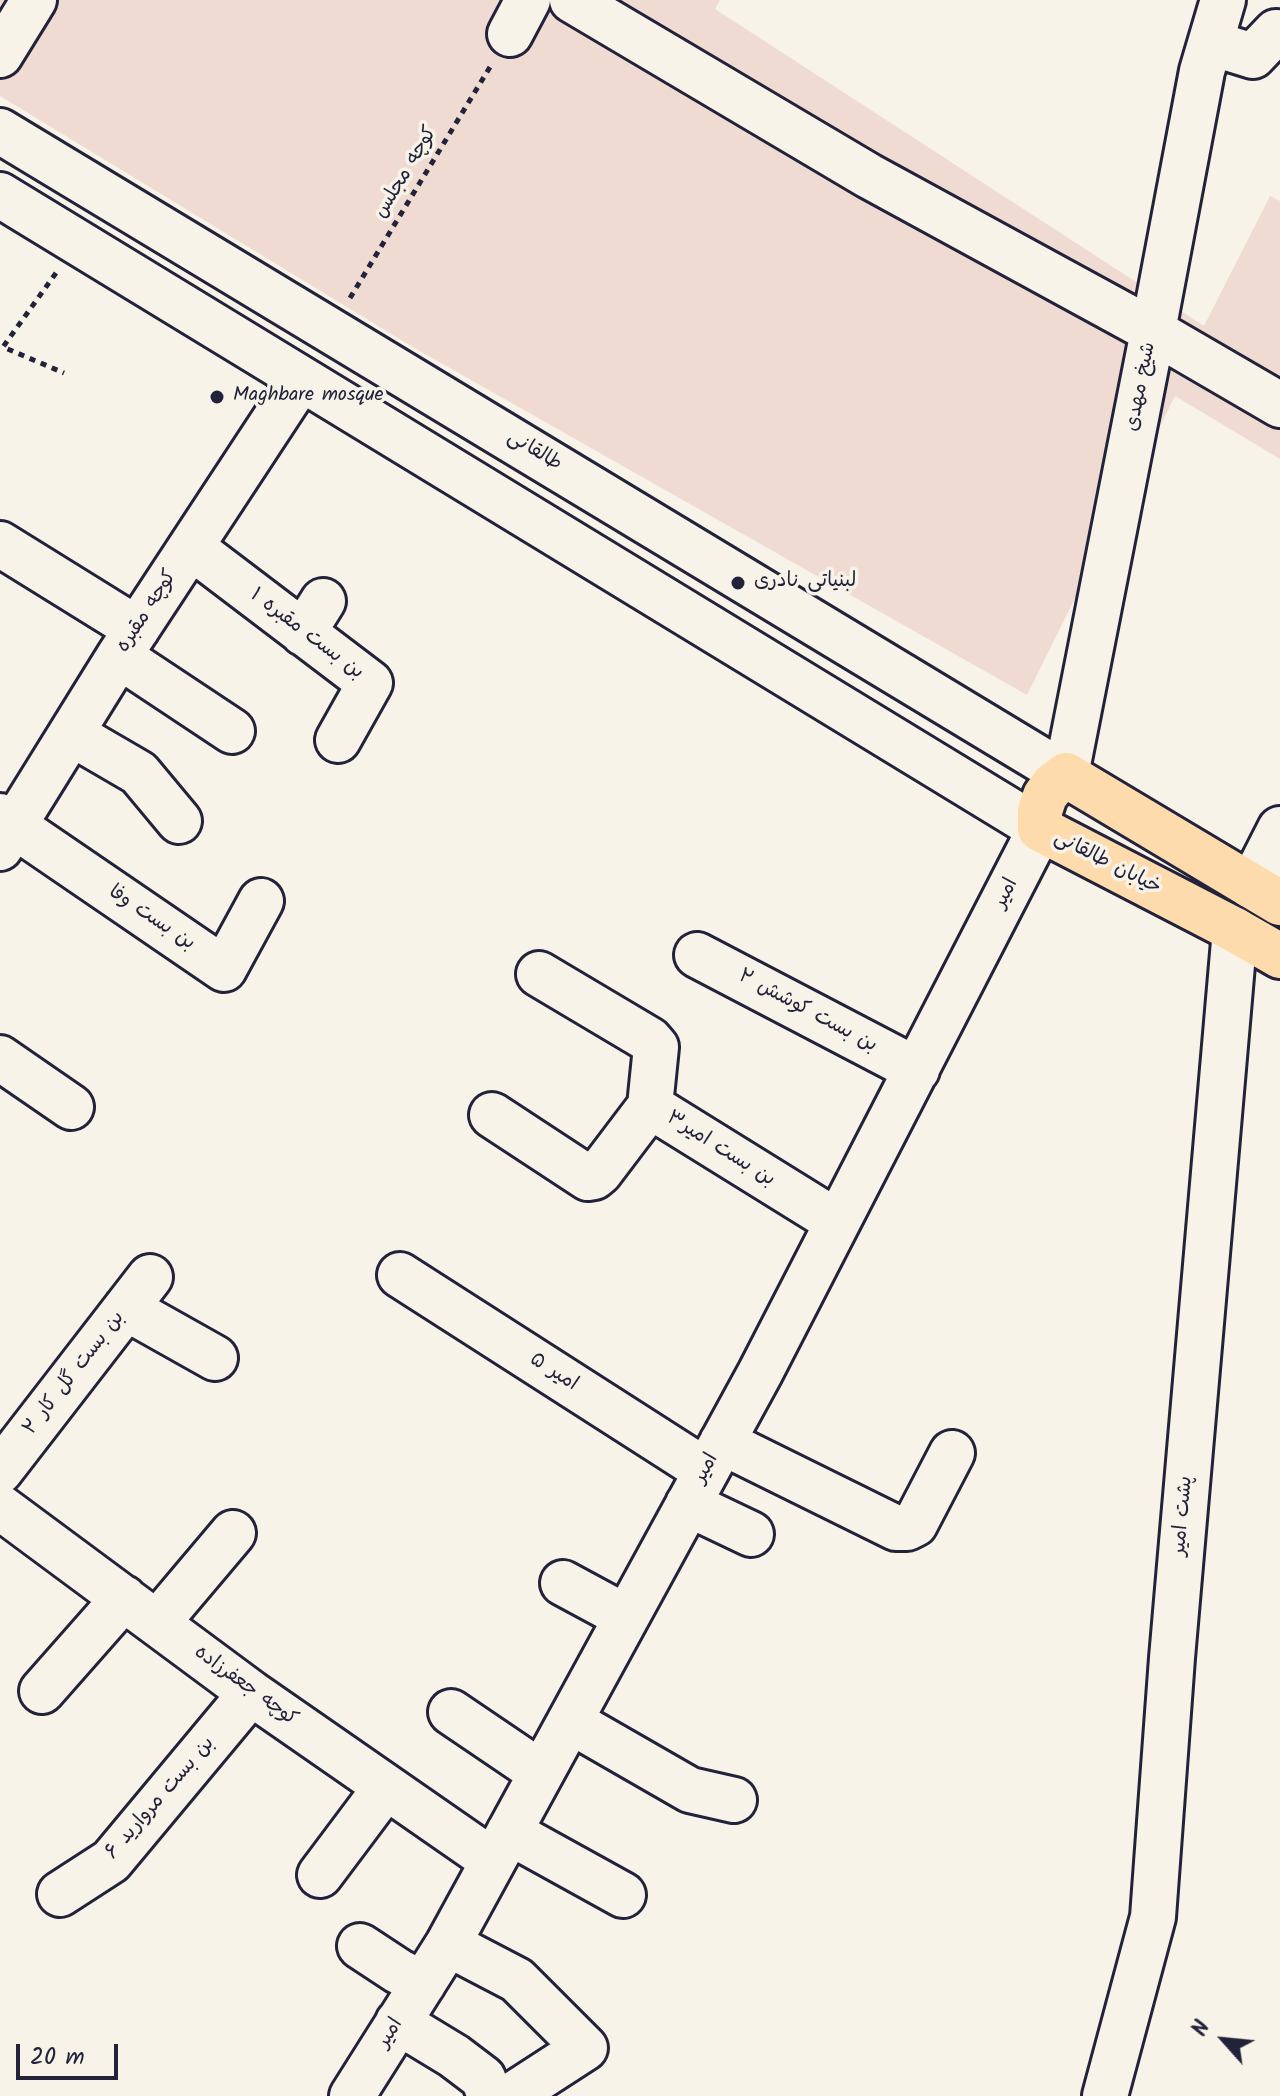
<!DOCTYPE html>
<html>
<head>
<meta charset="utf-8">
<style>
	body { margin:0 }
	#map { position:relative; width:1280px; height:2096px; overflow:hidden; background:#f7f3e8; font-family:Kalam,sans-serif }
	canvas { display:block }
	.north { position:absolute; left:1184px; top:2000px; width:80px; height:80px; -webkit-text-stroke:6px #f7f3e8; paint-order:stroke; rotate:297deg; font-size:22px; font-weight:700; line-height:32px; text-align:center; color:#22223b }
	.north::after { content:''; display:block; margin:auto; width:28px; height:36px; background:#22223b; clip-path:polygon(50% 0,100% 100%,50% 72%,0 100%) }
	.scale { position:absolute; left:16px; top:2044px; width:102px; height:36px; box-sizing:border-box; border:4px solid #22223b; border-top:0; padding-left:10px; font-size:24px; line-height:28px; white-space:nowrap; color:#22223b; -webkit-text-stroke:6px #f7f3e8; paint-order:stroke }
</style>
</head>
<body>
<div id="map">
<canvas width="1280" height="2096"></canvas>
<div class="north">N</div>
<div class="scale">20 m</div>
</div>
<script>
const ctx = document.querySelector('canvas').getContext('2d');
ctx.lineJoin = 'round';
function fill(path, color) {
  ctx.fillStyle = color;
  ctx.fill(path, 'evenodd');
}
function shape(rows) {
  const path = new Path2D();
  for (const r of rows) {
    path.moveTo(r[0], r[1]);
    for (let i = 2; i < r.length; i += 2) path.lineTo(r[i], r[i + 1]);
  }
  return path;
}
function strokePath(path, color, width, dash) {
  ctx.strokeStyle = color;
  ctx.lineWidth = width;
  ctx.lineCap = dash ? 'butt' : 'round';
  ctx.setLineDash(dash || []);
  ctx.stroke(path);
}
function label(font, color, halo, rows, align = 'center') {
  ctx.font = font + ' Kalam,"Playpen Sans Arabic",sans-serif';
  ctx.lineWidth = 7;
  ctx.setLineDash([]);
  ctx.textBaseline = 'middle';
  ctx.strokeStyle = halo;
  ctx.fillStyle = color;
  for (const [text, x, y, turn = 0] of rows) {
    ctx.save();
    ctx.translate(x, y);
    ctx.rotate((+turn || 0) * Math.PI / 180);
    ctx.textAlign = isNaN(turn) ? turn : align;
    if (halo) ctx.strokeText(text, 0, 0);
    ctx.fillText(text, 0, 0);
    ctx.restore();
  }
}
fill(shape([
	[0,0,720,0,715,9,1204,326,1270,196,1280,201,1280,459,1175,396,1027,695,411,346,0,96]
]), '#efdbd1');
const minor = shape([
	[572,0,869,176,1153,331,1280,405],
	[510,34,528,0],
	[1211,43,1253,56,1276,32],
	[0,55,34,0],
	[0,131,1066,775,1153,331,1202,71,1223,0],
	[0,195,1040,829,760,1373,448,1944,352,2096],
	[0,544,137,629],
	[191,547,370,683,338,740],
	[303,633,323,601],
	[119,656,232,731],
	[72,734,139,773,179,821],
	[0,816,224,969,261,901],
	[0,848,119,656,301,379],
	[1251,886,1280,829],
	[697,955,917,1070],
	[539,974,650,1040,656,1047,650,1106,837,1222],
	[0,1058,71,1107],
	[492,1115,588,1178,594,1177,600,1172,650,1106],
	[400,1275,706,1471],
	[126,1308,215,1358],
	[722,1442,896,1528,907,1528,915,1524,952,1453],
	[0,1471,150,1277],
	[688,1504,751,1534],
	[0,1507,251,1693,493,1861],
	[563,1583,626,1617],
	[157,1623,233,1533],
	[42,1691,124,1598],
	[451,1712,541,1773],
	[570,1721,690,1790,734,1800],
	[509,1832,623,1895],
	[320,1875,386,1787],
	[60,1894,111,1861,251,1693],
	[448,1944,517,1980,585,2048,511,2096],
	[360,1946,398,1971,423,1984],
	[398,2022,454,2056,483,2078,490,2096],
	[1105,2096,1153,1917,1172,1658,1235,930]
]);
const major = shape([
	[1280,903,1066,775,1054,784,1045,796,1040,811,1040,829,1235,930,1280,956]
]);
strokePath(minor, '#22223b', 50);
strokePath(major, '#22223b', 50);
strokePath(shape([
	[56,273,3,347,64,373],
	[350,298,490,67]
]), '#22223b', 5, [6, 6]);
strokePath(minor, '#f7f3e8', 44);
strokePath(major, '#fedbac', 44);
for (const [x, y, r, color] of [
	[217,397,8,"#22223b"],
	[738,583,8,"#22223b"]
]) {
  const dot = new Path2D();
  dot.arc(x, y, r, 0, 2 * Math.PI);
  ctx.fillStyle = color;
  ctx.fill(dot);
  strokePath(dot, '#f7f3e8', 3);
}
label('20px', '#22223b', '#f7f3e8', [
	["کوچه مجلس",407,173,-59],
	["شیخ مهدی",1142,387,-79],
	["طالقانی",534,452,31],
	["کوچه مقبره",148,612,-57],
	["بن بست مقبره ۱",306,635,37],
	["خیابان طالقانی",1107,864,27],
	["امیر",1007,894,-63],
	["بن بست وفا",151,919,34],
	["بن بست کوشش ۲",807,1012,28],
	["بن بست امیر۳",720,1150,32],
	["امیر ۵",553,1373,33],
	["بن بست گل کار ۲",75,1374,-52],
	["امیر",707,1469,-61],
	["پشت امیر",1184,1516,-85],
	["کوچه جعفرزاده",245,1687,36],
	["بن بست مروارید ۶",161,1799,-49],
	["امیر",391,2034,-58]
]);
label('20px', '#22223b', '#f7f3e8', [
	["Maghbare mosque",233,397],
	["لبنیاتی نادری",754,583]
], 'left');
</script>
</body>
</html>
